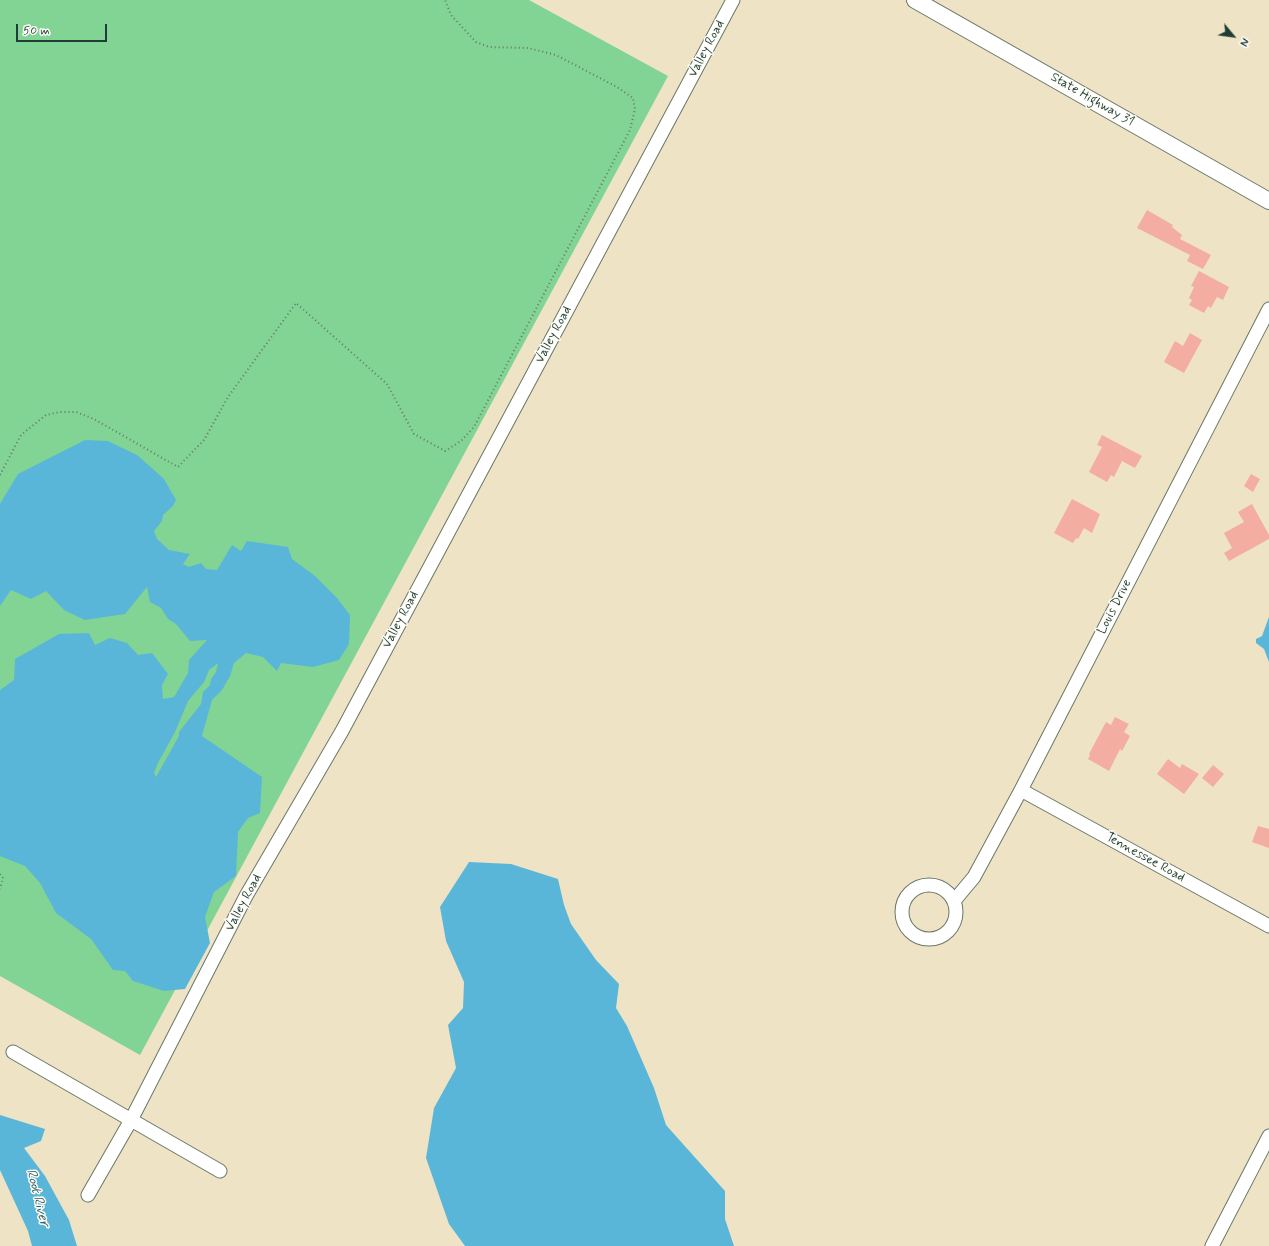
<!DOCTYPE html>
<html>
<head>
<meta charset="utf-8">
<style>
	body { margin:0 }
	#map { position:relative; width:1269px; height:1246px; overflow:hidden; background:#efe3c6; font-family:Mynerve,sans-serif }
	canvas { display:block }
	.north { position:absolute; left:1213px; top:16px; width:40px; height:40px; -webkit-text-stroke:3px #fdfcf7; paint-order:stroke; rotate:119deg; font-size:11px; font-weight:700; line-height:16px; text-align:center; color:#1f3d34 }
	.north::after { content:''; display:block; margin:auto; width:14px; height:18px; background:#1f3d34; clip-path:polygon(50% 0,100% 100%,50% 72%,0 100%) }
	.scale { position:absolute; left:16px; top:24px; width:91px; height:18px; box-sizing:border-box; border:2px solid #1f3d34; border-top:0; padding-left:5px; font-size:12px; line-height:14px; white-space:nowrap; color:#1f3d34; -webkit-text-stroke:3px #fdfcf7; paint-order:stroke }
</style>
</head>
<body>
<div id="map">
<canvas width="1269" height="1246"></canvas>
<div class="north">N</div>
<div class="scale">50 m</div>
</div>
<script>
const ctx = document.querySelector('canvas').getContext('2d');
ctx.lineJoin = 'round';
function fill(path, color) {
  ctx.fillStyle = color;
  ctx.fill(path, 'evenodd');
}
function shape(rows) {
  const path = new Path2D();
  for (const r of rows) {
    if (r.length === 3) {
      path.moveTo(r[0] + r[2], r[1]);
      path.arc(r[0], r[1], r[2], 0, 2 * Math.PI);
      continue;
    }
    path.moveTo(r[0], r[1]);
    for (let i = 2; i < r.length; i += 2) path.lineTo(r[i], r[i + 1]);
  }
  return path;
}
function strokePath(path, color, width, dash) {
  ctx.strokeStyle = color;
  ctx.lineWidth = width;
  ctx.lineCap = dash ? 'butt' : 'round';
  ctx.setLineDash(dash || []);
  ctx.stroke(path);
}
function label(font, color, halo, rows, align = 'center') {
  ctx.font = font + ' Mynerve,sans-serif';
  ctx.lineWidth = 3;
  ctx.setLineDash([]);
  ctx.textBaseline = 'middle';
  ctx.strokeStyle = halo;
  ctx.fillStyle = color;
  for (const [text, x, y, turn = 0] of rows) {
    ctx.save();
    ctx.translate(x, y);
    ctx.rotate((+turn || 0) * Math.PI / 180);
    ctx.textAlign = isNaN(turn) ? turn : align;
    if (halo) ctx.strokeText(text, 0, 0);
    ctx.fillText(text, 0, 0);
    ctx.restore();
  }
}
fill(shape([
	[0,0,529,0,668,76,140,1055,0,976]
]), '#82d495');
fill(shape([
	[85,440,108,441,137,455,164,479,176,500,173,506,163,515,162,521,154,531,157,539,169,550,190,554,183,564,189,567,201,563,206,569,217,570,232,545,241,551,247,541,288,547,292,559,315,576,337,598,350,615,349,644,339,660,313,667,281,663,277,671,263,657,246,653,234,663,230,676,222,690,212,700,202,736,262,777,260,813,248,818,238,832,236,876,214,892,205,917,210,943,185,989,164,991,133,981,125,971,113,970,91,939,56,913,40,883,25,866,0,856,0,690,14,680,15,659,59,634,89,633,95,645,110,638,127,643,138,655,152,653,168,674,162,685,163,699,174,697,188,673,189,660,207,640,190,641,176,624,168,619,161,608,150,602,147,587,125,614,85,620,64,610,46,591,31,599,11,590,0,606,0,504,18,474],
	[218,663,216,672,211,679,210,685,203,692,201,704,179,732,179,736,156,777,154,773,158,763,175,732,188,701,204,682,209,670],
	[1269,617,1269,662,1264,649,1256,643,1256,639,1262,636],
	[469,862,511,864,558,879,564,905,571,924,596,960,619,984,616,1008,627,1026,654,1088,666,1125,725,1191,725,1219,734,1246,465,1246,449,1224,426,1158,434,1108,456,1068,448,1025,463,1008,464,982,446,941,440,907],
	[0,1115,45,1129,41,1141,24,1148,45,1176,69,1220,77,1246,32,1246,28,1231,0,1170]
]), '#5ab6d8');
fill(shape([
	[1147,210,1173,225,1172,227,1182,235,1180,239,1211,255,1203,269,1187,261,1190,255,1137,228],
	[1199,271,1229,287,1223,300,1217,297,1211,308,1208,306,1204,313,1189,305,1192,300,1189,298,1194,287,1191,286],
	[1190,333,1202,340,1184,373,1164,362,1175,341,1183,346],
	[1102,435,1142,456,1135,468,1122,461,1114,477,1111,475,1107,482,1089,472,1102,447,1097,445],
	[1251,474,1260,479,1253,492,1244,486],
	[1072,499,1100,514,1092,533,1084,528,1078,539,1076,538,1073,543,1054,533],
	[1252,504,1269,535,1269,539,1229,561,1224,553,1232,548,1224,533,1244,522,1238,512],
	[1115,717,1129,724,1124,732,1130,736,1122,751,1120,749,1109,771,1088,759,1090,755,1089,754,1106,722,1111,725],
	[1168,759,1180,768,1182,764,1199,774,1184,794,1157,774],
	[1213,765,1224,774,1213,787,1202,778],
	[1258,826,1269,829,1269,848,1252,842]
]), '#f3ada1');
const minor = shape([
	[1021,790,1269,926],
	[929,912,27],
	[954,901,974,877,1021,790,1269,309],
	[13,1052,220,1171],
	[88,1195,131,1120,246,896,342,731,733,0],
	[1212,1246,1269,1136]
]);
const major = shape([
	[915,0,1269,201]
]);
strokePath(minor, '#687767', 15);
strokePath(major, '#687767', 18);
strokePath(shape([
	[0,475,21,435,46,415,60,412,76,412,94,419,178,467,204,440,228,397,296,303,387,384,414,434,445,451,461,441,474,427,630,130,635,109,633,98,617,87,556,55,528,48,489,47,476,42,451,15,445,0],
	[0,874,3,878,0,889]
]), '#687767', 2, [1, 3]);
strokePath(minor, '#fff', 13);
strokePath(major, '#fff', 16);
label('13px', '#1f3d34', '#fdfcf7', [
	["Valley Road",707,49,-62],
	["State Highway 31",1092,100,30],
	["Valley Road",554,335,-62],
	["Louis Drive",1115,607,-63],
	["Valley Road",401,620,-62],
	["Tennessee Road",1145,858,29],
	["Valley Road",244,903,-62]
]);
label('italic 14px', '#316165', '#fdfcf7', [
	["Root River",37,1198,76]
]);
</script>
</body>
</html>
